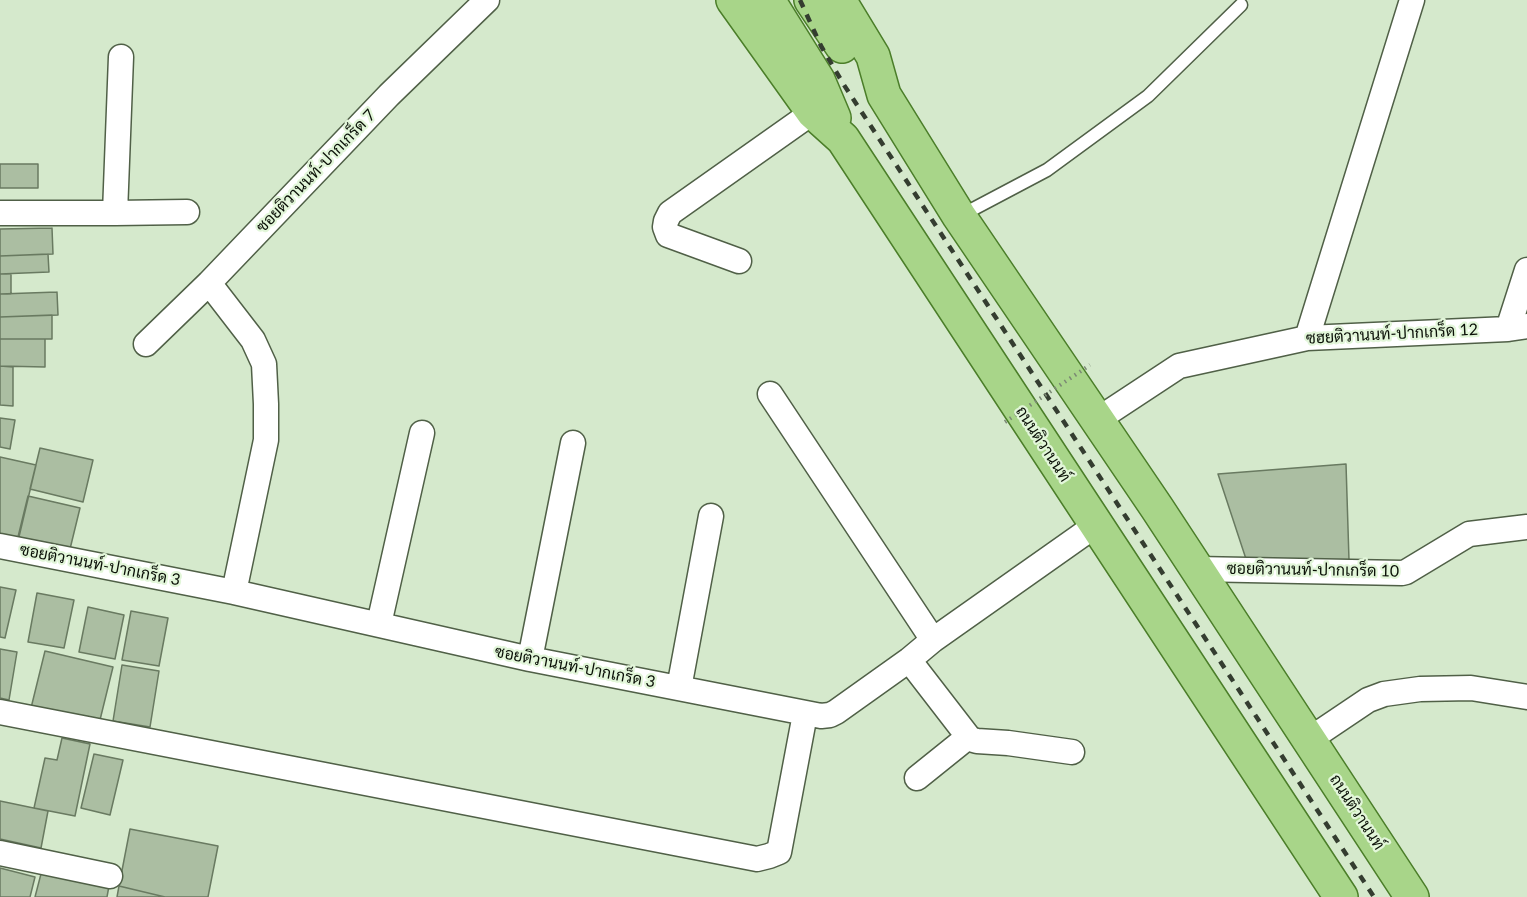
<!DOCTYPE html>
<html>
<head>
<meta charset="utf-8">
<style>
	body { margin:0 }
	canvas { display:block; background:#d5e9cc }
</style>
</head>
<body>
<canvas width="1527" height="897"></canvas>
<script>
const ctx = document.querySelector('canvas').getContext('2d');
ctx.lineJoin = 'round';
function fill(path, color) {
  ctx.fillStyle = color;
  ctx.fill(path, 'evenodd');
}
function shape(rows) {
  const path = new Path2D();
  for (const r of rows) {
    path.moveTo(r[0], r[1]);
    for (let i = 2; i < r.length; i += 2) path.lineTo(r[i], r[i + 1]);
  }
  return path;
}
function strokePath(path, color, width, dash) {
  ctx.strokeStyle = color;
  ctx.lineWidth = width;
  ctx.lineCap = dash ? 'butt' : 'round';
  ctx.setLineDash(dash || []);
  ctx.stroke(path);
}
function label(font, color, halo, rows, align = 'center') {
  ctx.font = font + ' Lato,Sarabun,sans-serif';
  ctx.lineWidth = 4.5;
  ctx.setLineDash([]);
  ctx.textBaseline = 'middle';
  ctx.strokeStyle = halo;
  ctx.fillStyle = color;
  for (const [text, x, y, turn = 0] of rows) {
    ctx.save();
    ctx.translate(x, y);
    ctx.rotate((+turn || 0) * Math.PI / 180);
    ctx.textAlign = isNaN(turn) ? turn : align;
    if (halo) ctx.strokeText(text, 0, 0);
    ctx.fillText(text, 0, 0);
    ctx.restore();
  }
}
const building = shape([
	[0,164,38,164,38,188,0,188,0,164],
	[52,228,53,254,0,256,0,229,52,228],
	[48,254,49,272,0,274,0,256,48,254],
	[0,274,11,274,11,294,0,294,0,274],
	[57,292,58,315,0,317,0,294,57,292],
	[52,315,52,339,0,339,0,317,52,315],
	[0,339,45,339,45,367,0,366,0,339],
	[0,366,13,367,13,406,0,405,0,366],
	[0,418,15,420,10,449,0,447,0,418],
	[40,448,93,460,83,502,30,489,40,448],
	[0,457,36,465,18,541,0,537,0,457],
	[1346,464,1349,560,1246,559,1218,474,1346,464],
	[28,496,80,508,70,549,18,537,28,496],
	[0,587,16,590,5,638,0,637,0,587],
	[37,593,74,600,64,648,28,642,37,593],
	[88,607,124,615,115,659,79,652,88,607],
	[131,611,168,618,159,666,122,660,131,611],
	[0,649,17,652,9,700,0,698,0,649],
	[45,651,113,667,99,724,31,708,45,651],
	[122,665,159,671,150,727,113,721,122,665],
	[62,738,90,744,75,816,34,808,45,758,57,760,62,738],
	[94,754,123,760,110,815,81,808,94,754],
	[0,801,48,811,41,848,0,839,0,801],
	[130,829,218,846,208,897,165,897,119,886,130,829],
	[0,868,35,877,30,897,0,897,0,868],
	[42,870,109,886,107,897,35,897,42,870],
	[119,886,165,897,117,897,119,886]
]);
fill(building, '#abbea2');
strokePath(building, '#697a61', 1.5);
const service = shape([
	[960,216,1047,170,1148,96,1241,5]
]);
const minor = shape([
	[0,213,115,213,187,212],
	[115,213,121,57],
	[739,261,668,235,665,227,666,221,670,213,813,112],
	[209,283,253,340,264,364,266,404,266,440,234,592],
	[1508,329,1527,270],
	[1307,338,1412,0],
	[146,344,209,283,389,95,487,0],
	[770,394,933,640],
	[1097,420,1179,366,1307,338,1508,329,1527,326],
	[0,546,234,592,530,659,821,716,830,715,836,712,909,660,933,640,1096,525],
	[1196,569,1402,573,1406,572,1469,534,1527,527],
	[379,624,422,433],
	[530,659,573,443],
	[909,660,970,739,977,741,1008,743,1072,752],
	[679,688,711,516],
	[0,712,757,859,769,856,779,852,805,714],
	[1310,739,1368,700,1384,694,1420,689,1471,688,1527,697],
	[917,778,968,737],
	[0,853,110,876]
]);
const primary = shape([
	[733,0,813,112,843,139,1341,897],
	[768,0,818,80,834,118],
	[811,0,842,46],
	[839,0,873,56,884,95,959,216,1157,508,1412,897]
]);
strokePath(service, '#506047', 15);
strokePath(minor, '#506047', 27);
strokePath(primary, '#4b7e29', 36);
strokePath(service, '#fff', 12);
strokePath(minor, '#fff', 24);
strokePath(primary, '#a8d589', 33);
strokePath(shape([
	[800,0,821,46,844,85,1374,897]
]), '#343d30', 4.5, [8, 8]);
strokePath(shape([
	[1005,422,1090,365]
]), '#7b8974', 4, [1.5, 4.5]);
label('16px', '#0a1007', '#e2f6d9', [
	["ซอยติวานนท์-ปากเกร็ด 7",316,171,-46],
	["ซฮยติวานนท์-ปากเกร็ด 12",1392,334,-3],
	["ถนนติวานนท์",1043,444,57],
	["ซอยติวานนท์-ปากเกร็ด 3",100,565,11],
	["ซอยติวานนท์-ปากเกร็ด 10",1313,570,1],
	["ซอยติวานนท์-ปากเกร็ด 3",575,667,11],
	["ถนนติวานนท์",1357,812,57]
]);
</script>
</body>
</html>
